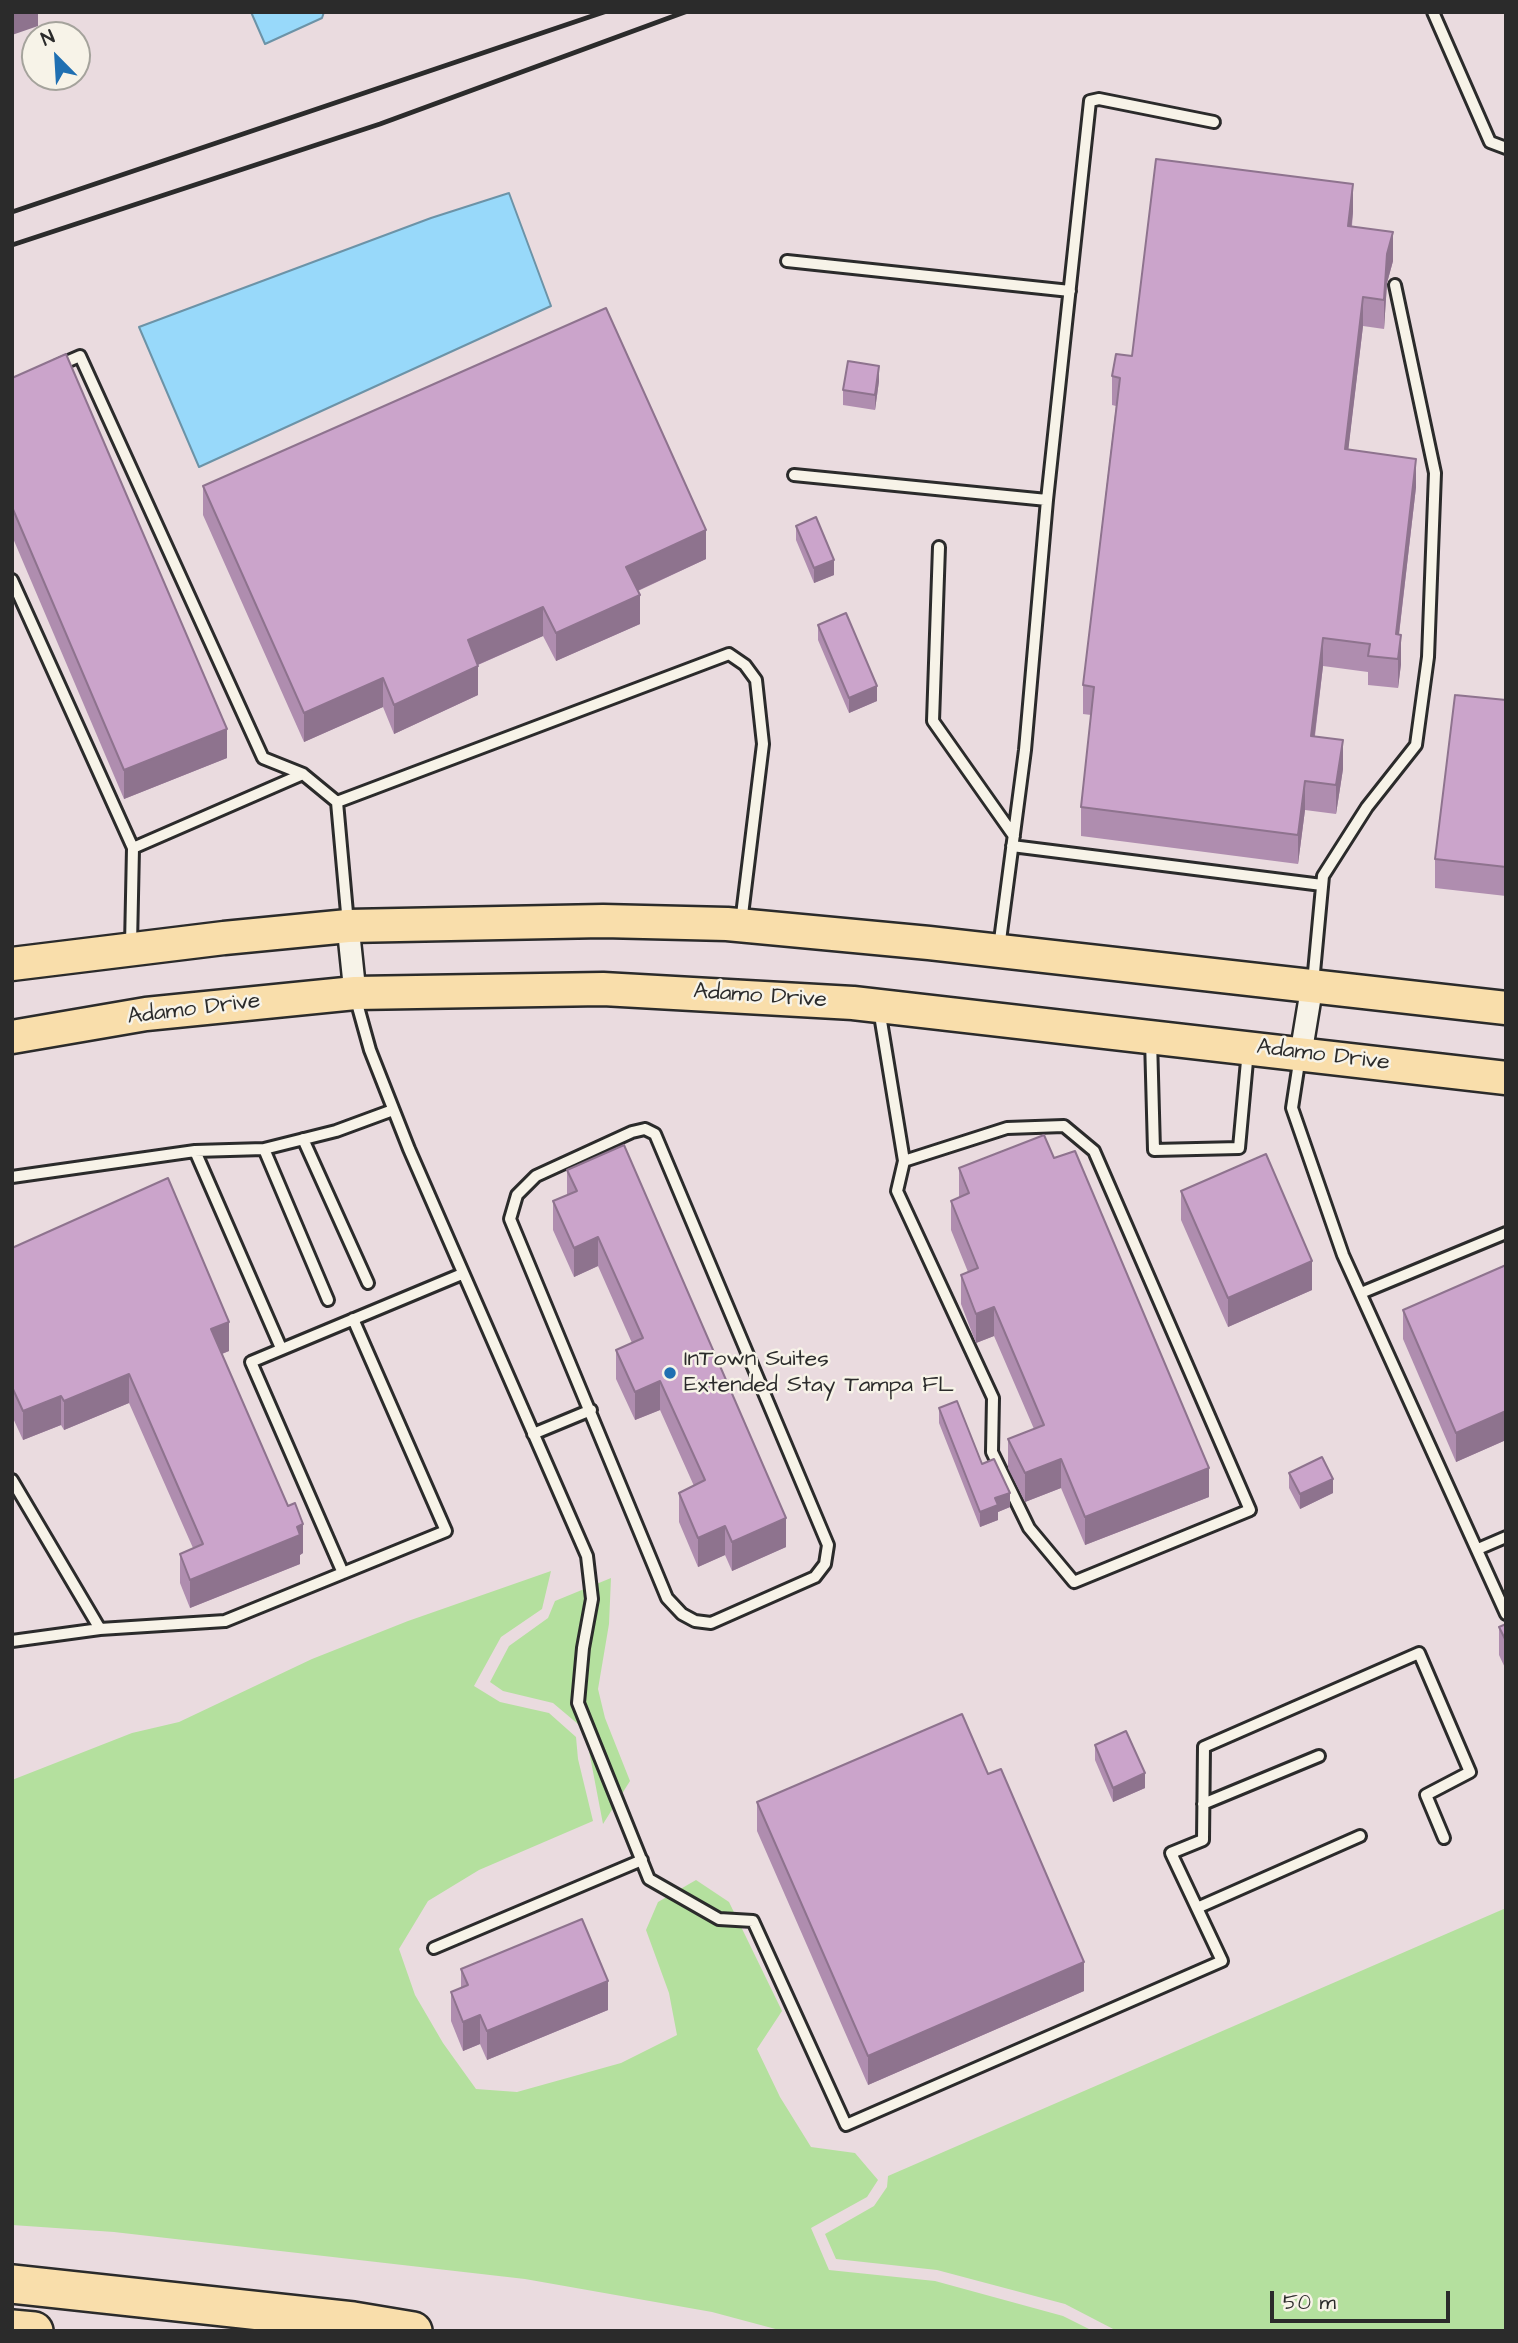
<!DOCTYPE html>
<html>
<head>
<meta charset="utf-8">
<style>
	body { margin:0 }
	#map { position:relative; width:1518px; height:2343px; overflow:hidden; background:#eadbdf; font-family:"Architects Daughter",sans-serif }
	canvas { display:block }
	.frame { position:absolute; inset:0; border:14px solid #2b2b2b; pointer-events:none }
	.north { position:absolute; left:21px; top:21px; width:70px; height:70px; box-sizing:border-box; background:#f7f3e8; border:2px solid #a5a39c; border-radius:50%; rotate:336deg; font-size:19px; font-weight:700; line-height:28px; text-align:center; color:#2b2b2b }
	.north::after { content:''; display:block; margin:auto; width:24px; height:32px; background:#1f6fb2; clip-path:polygon(50% 0,100% 100%,50% 72%,0 100%) }
	.scale { position:absolute; left:1270px; top:2291px; width:180px; height:32px; box-sizing:border-box; border:4px solid #2b2b2b; border-top:0; padding-left:9px; font-size:21px; line-height:24px; white-space:nowrap; color:#2b2b2b; -webkit-text-stroke:5px #f7f3e8; paint-order:stroke }
</style>
</head>
<body>
<div id="map">
<canvas width="1518" height="2343"></canvas>
<div class="frame"></div>
<div class="north">N</div>
<div class="scale">50 m</div>
</div>
<script>
const ctx = document.querySelector('canvas').getContext('2d');
ctx.lineJoin = 'round';
function fill(path, color) {
  ctx.fillStyle = color;
  ctx.fill(path, 'evenodd');
}
function shape(rows) {
  const path = new Path2D();
  for (const r of rows) {
    path.moveTo(r[0], r[1]);
    for (let i = 2; i < r.length; i += 2) path.lineTo(r[i], r[i + 1]);
  }
  return path;
}
function strokePath(path, color, width, dash) {
  ctx.strokeStyle = color;
  ctx.lineWidth = width;
  ctx.lineCap = dash ? 'butt' : 'round';
  ctx.setLineDash(dash || []);
  ctx.stroke(path);
}
function label(font, color, halo, rows, align = 'center') {
  ctx.font = font + ' "Architects Daughter",sans-serif';
  ctx.lineWidth = 5;
  ctx.setLineDash([]);
  ctx.textBaseline = 'middle';
  ctx.strokeStyle = halo;
  ctx.fillStyle = color;
  for (const [text, x, y, turn = 0] of rows) {
    ctx.save();
    ctx.translate(x, y);
    ctx.rotate((+turn || 0) * Math.PI / 180);
    ctx.textAlign = isNaN(turn) ? turn : align;
    if (halo) ctx.strokeText(text, 0, 0);
    ctx.fillText(text, 0, 0);
    ctx.restore();
  }
}
fill(shape([
	[551,1571,542,1609,501,1637,474,1686,500,1702,549,1713,576,1737,578,1759,593,1821,479,1870,428,1901,399,1949,415,1995,443,2043,476,2089,517,2092,621,2063,677,2035,669,1993,646,1930,658,1902,696,1880,729,1902,782,2011,757,2049,780,2097,811,2147,855,2153,878,2180,867,2197,811,2228,829,2270,935,2281,1063,2316,1093,2331,783,2331,712,2312,525,2279,114,2232,12,2225,12,1780,132,1733,179,1722,312,1659,408,1621],
	[611,1578,609,1624,598,1689,605,1718,630,1781,603,1824,585,1730,553,1703,503,1691,490,1682,509,1646,548,1618,555,1601],
	[1506,1908,1506,2331,1117,2331,1065,2304,937,2270,836,2259,825,2234,874,2206,887,2187,888,2176]
]), '#b4e09e');
const water = shape([
	[251,12,324,12,322,18,265,44,251,12],
	[509,193,551,306,199,467,139,327,431,218,509,193]
]);
fill(water, '#98d9fa');
strokePath(water, '#6c93a7', 2);
const lane = shape([
	[1433,12,1490,142,1506,148],
	[787,261,1070,291],
	[57,366,80,356,263,758,303,774,337,802],
	[794,475,1047,500],
	[939,547,933,721,1014,836],
	[12,580,133,848,131,945],
	[1012,846,1322,885],
	[133,848,303,774],
	[348,924,337,802,729,654,745,665,756,680,763,744,741,923],
	[999,948,1025,750,1047,500,1090,101,1099,99,1214,122],
	[1313,983,1323,876,1367,807,1416,745,1428,657,1435,473,1395,285],
	[355,996,370,1050,409,1149,587,1556,592,1599,583,1648,578,1703,649,1879,719,1919,753,1921,846,2125,1222,1961,1171,1853,1203,1840,1204,1747,1419,1653,1470,1772,1426,1795,1444,1838],
	[879,1009,904,1161,1007,1128,1064,1126,1094,1151,1250,1510,1074,1582,1029,1528,992,1452,993,1398,897,1191,904,1161],
	[1151,1039,1154,1150,1239,1148,1248,1050],
	[1300,1056,1292,1108,1343,1255,1506,1614],
	[645,1129,655,1134,828,1545,825,1564,815,1577,711,1623,695,1621,682,1614,667,1598,510,1219,517,1195,536,1176,632,1132,645,1129],
	[303,1139,368,1283],
	[264,1149,328,1300],
	[195,1151,281,1348],
	[12,1177,195,1151,264,1149,336,1131,393,1110],
	[1361,1293,1506,1233],
	[533,1434,591,1410],
	[12,1480,100,1629,225,1621,343,1573,251,1362,462,1274],
	[1478,1549,1506,1537],
	[343,1573,446,1531,353,1319],
	[12,1641,100,1629],
	[1203,1804,1319,1756],
	[1197,1908,1360,1836],
	[434,1948,642,1860]
]);
const street = shape([
	[348,926,355,993],
	[1301,1053,1312,986]
]);
const primary = shape([
	[12,964,224,938,348,926,603,921,727,924,929,943,1506,1008],
	[12,1037,146,1014,355,993,603,989,853,1003,1506,1078]
]);
const highway = shape([
	[12,2284,353,2321,413,2331],
	[12,2329,34,2331]
]);
strokePath(lane, '#2b2b2b', 16);
strokePath(street, '#2b2b2b', 26);
strokePath(primary, '#2b2b2b', 37);
strokePath(highway, '#2b2b2b', 42);
strokePath(lane, '#f7f3e8', 10);
strokePath(street, '#f7f3e8', 21);
strokePath(primary, '#f9deab', 32);
strokePath(highway, '#f9deab', 37);
strokePath(shape([
	[12,212,604,12],
	[12,245,380,124,685,12]
]), '#2b2b2b', 5);
fill(shape([
	[1353,212,1352,226,1393,261,1387,283,1384,329,1363,326,1348,450,1416,487,1399,635,1401,664,1398,688,1368,685,1368,672,1323,666,1315,736,1343,769,1336,814,1305,810,1298,864,1081,836,1081,807,1091,715,1083,714,1083,685,1116,406,1112,405,1112,376,1132,356],
	[12,378,227,758,124,799,12,536],
	[879,381,875,410,843,405,843,390],
	[203,486,706,559,638,591,640,624,556,661,543,636,478,665,478,695,394,734,383,707,304,742,203,515],
	[796,526,834,575,814,583,796,540],
	[818,625,877,701,849,713,818,640],
	[1506,700,1506,896,1435,888,1435,859],
	[1054,1158,1209,1497,1085,1545,1061,1488,1025,1502,1008,1468,1008,1439,1034,1429,994,1336,976,1343,974,1338,961,1304,961,1275,968,1272,951,1230,951,1201,959,1198,959,1168],
	[567,1170,786,1547,732,1571,725,1555,698,1567,679,1522,679,1493,694,1486,660,1410,635,1420,616,1379,616,1350,632,1343,598,1266,574,1277,553,1230,553,1201,567,1195],
	[1181,1191,1312,1290,1228,1327,1181,1220],
	[12,1248,229,1351,222,1354,303,1553,300,1555,300,1564,190,1608,180,1583,180,1554,193,1548,129,1403,64,1430,61,1425,23,1440,12,1416],
	[1506,1265,1506,1440,1456,1462,1403,1339,1403,1310],
	[939,1408,982,1464,1010,1507,998,1512,998,1520,980,1527,939,1423],
	[1289,1473,1333,1493,1300,1509,1289,1488],
	[1506,1624,1506,1670,1499,1655,1499,1627],
	[1095,1745,1145,1788,1113,1802,1095,1760],
	[757,1802,1084,1991,868,2085,757,1831],
	[461,1969,608,2010,487,2060,480,2044,463,2051,451,2021,451,1992,461,1988]
]), '#af8daf');
fill(shape([
	[38,12,38,26,12,35,12,13],
	[1353,184,1353,212,1348,255,1348,226],
	[1393,232,1393,261,1387,283,1384,329,1384,300,1387,254],
	[1363,297,1363,326,1345,478,1345,449],
	[879,366,879,381,875,410,875,395],
	[1416,459,1416,487,1396,659,1396,634],
	[706,530,706,559,626,596,626,567],
	[834,560,834,575,814,583,814,568],
	[640,595,640,624,556,661,556,633],
	[543,607,543,636,468,669,468,640],
	[1401,635,1401,664,1398,688,1398,659],
	[1323,638,1323,666,1311,765,1311,736],
	[478,666,478,695,394,734,394,705],
	[383,678,383,707,304,742,304,713],
	[877,686,877,701,849,713,849,698],
	[227,729,227,758,124,799,124,770],
	[1343,740,1343,769,1336,814,1336,785],
	[1305,781,1305,810,1298,864,1298,835],
	[598,1237,598,1266,574,1277,574,1248],
	[1312,1261,1312,1290,1228,1327,1228,1298],
	[994,1307,994,1336,976,1343,976,1314],
	[229,1322,229,1351,211,1358,211,1329],
	[129,1374,129,1403,64,1430,64,1401],
	[660,1381,660,1410,635,1420,635,1392],
	[61,1396,61,1425,23,1440,23,1411],
	[1506,1411,1506,1440,1456,1462,1456,1433],
	[1061,1459,1061,1488,1025,1502,1025,1473],
	[1209,1468,1209,1497,1085,1545,1085,1517],
	[1333,1479,1333,1493,1300,1509,1300,1494],
	[1010,1493,1010,1507,998,1512,998,1520,980,1527,980,1512,995,1498],
	[786,1518,786,1547,732,1571,732,1542],
	[303,1524,303,1553,300,1555,300,1564,190,1608,190,1580],
	[725,1526,725,1555,698,1567,698,1538],
	[1145,1773,1145,1788,1113,1802,1113,1788],
	[1084,1962,1084,1991,868,2085,868,2056],
	[608,1981,608,2010,487,2060,487,2031],
	[480,2015,480,2044,463,2051,463,2022]
]), '#8e738e');
const building = shape([
	[1156,159,1353,184,1348,226,1393,232,1387,254,1384,300,1363,297,1345,449,1416,459,1396,634,1401,635,1398,659,1368,656,1370,644,1323,638,1311,736,1343,740,1336,785,1305,781,1298,835,1081,807,1094,687,1083,685,1120,378,1112,376,1116,354,1132,356,1156,159],
	[606,308,706,530,626,567,640,595,556,633,543,607,468,640,478,666,394,705,383,678,304,713,203,486,606,308],
	[66,354,227,729,124,770,12,507,12,378,66,354],
	[848,361,879,366,875,395,843,390,848,361],
	[816,517,834,560,814,568,796,526,816,517],
	[846,613,877,686,849,698,818,625,846,613],
	[1455,695,1506,700,1506,867,1435,859,1455,695],
	[1044,1135,1054,1158,1075,1151,1209,1468,1085,1517,1061,1459,1025,1473,1008,1439,1044,1425,994,1307,976,1314,974,1309,961,1275,978,1268,951,1201,969,1193,959,1168,1044,1135],
	[624,1145,786,1518,732,1542,725,1526,698,1538,679,1493,705,1480,660,1381,635,1392,616,1350,643,1338,598,1237,574,1248,553,1201,577,1191,567,1170,624,1145],
	[1266,1154,1312,1261,1228,1298,1181,1191,1266,1154],
	[168,1178,229,1322,211,1329,288,1506,295,1503,303,1524,297,1527,300,1535,190,1580,180,1554,203,1544,129,1374,64,1401,61,1396,23,1411,12,1387,12,1248,168,1178],
	[1506,1265,1506,1411,1456,1433,1403,1310,1506,1265],
	[957,1401,982,1464,994,1459,1010,1493,995,1498,998,1505,980,1512,939,1408,957,1401],
	[1322,1457,1333,1479,1300,1494,1289,1473,1322,1457],
	[1506,1624,1506,1641,1499,1627,1506,1624],
	[962,1714,988,1774,1001,1769,1084,1962,868,2056,757,1802,962,1714],
	[1126,1731,1145,1773,1113,1788,1095,1745,1126,1731],
	[582,1919,608,1981,487,2031,480,2015,463,2022,451,1992,468,1985,461,1969,582,1919]
]);
fill(building, '#cba4cb');
strokePath(building, '#8e738e', 2);
for (const [x, y, r, color] of [
	[670,1373,7,"#1f6fb2"]
]) {
  const dot = new Path2D();
  dot.arc(x, y, r, 0, 2 * Math.PI);
  ctx.fillStyle = color;
  ctx.fill(dot);
  strokePath(dot, '#f7f3e8', 2.5);
}
label('23px', '#2b2b2b', '#f7f3e8', [
	["Adamo Drive",760,997,4],
	["Adamo Drive",194,1010,-7],
	["Adamo Drive",1323,1056,7]
]);
label('23px', '#2b2b2b', '#f7f3e8', [
	["InTown Suites",684,1360],
	["Extended Stay Tampa FL",684,1386]
], 'left');
</script>
</body>
</html>
